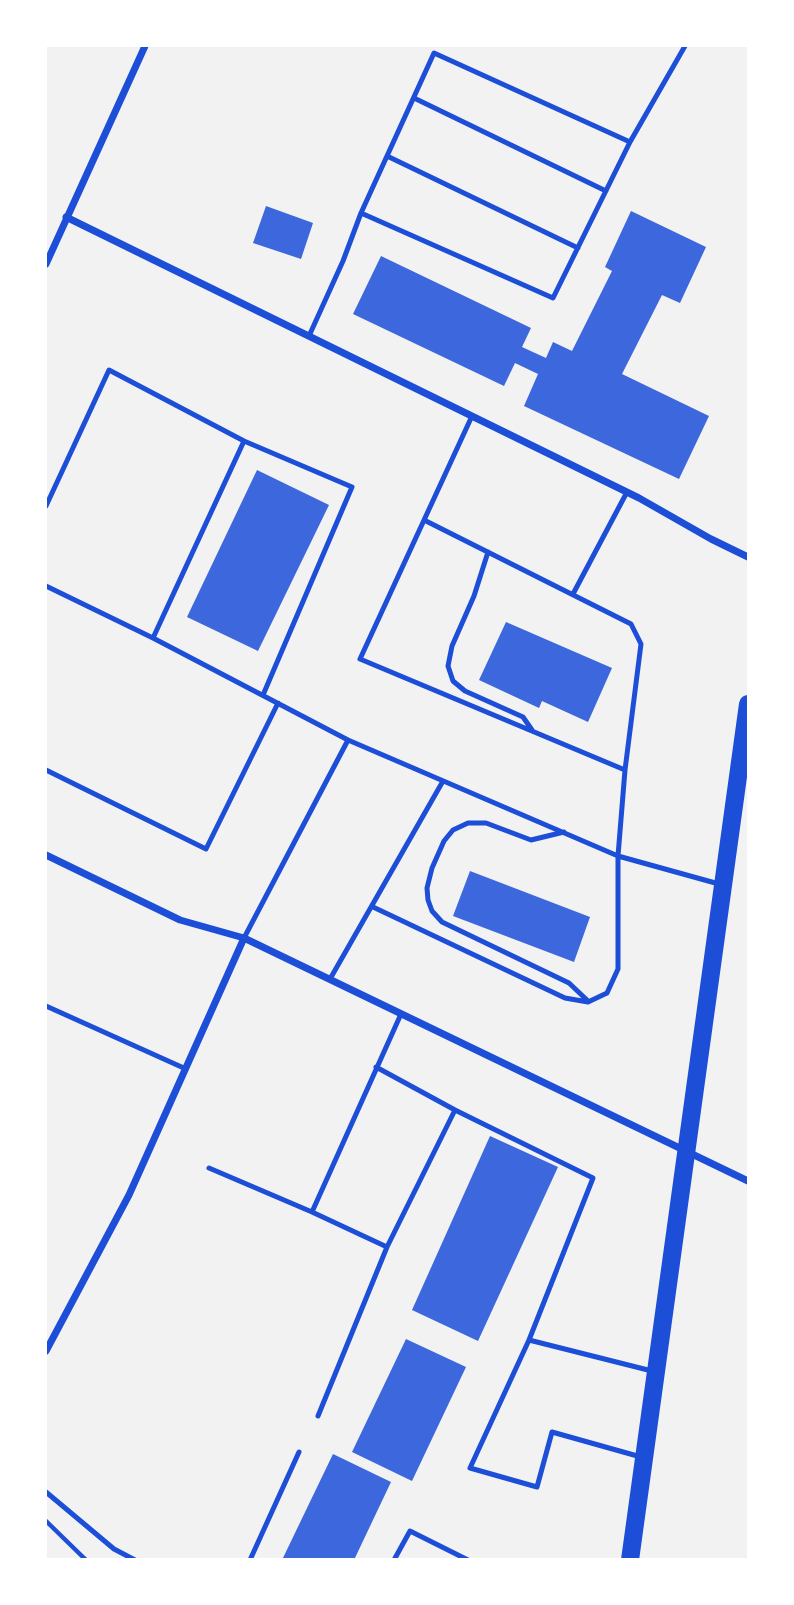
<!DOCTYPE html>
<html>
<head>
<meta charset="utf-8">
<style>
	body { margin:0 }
	#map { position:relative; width:794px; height:1605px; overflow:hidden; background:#f2f2f2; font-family:Signika,sans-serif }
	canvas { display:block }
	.frame { position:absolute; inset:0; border:47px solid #fff; pointer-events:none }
</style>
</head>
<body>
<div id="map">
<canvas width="794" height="1605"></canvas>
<div class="frame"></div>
</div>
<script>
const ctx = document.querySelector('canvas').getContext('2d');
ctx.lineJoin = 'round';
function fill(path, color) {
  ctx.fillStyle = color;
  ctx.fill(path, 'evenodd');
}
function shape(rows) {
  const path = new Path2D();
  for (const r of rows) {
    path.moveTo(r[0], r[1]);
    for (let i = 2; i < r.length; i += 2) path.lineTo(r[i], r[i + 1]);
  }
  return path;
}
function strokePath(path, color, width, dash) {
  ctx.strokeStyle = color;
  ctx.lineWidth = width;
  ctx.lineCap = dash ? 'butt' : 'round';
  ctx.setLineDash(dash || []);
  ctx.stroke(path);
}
fill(shape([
	[266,206,313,223,301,259,253,243],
	[631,211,706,247,680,303,662,295,622,374,709,416,679,479,524,406,538,374,515,363,504,386,353,314,381,256,531,328,522,347,546,358,553,342,572,351,612,271,605,267],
	[257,470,329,505,258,651,187,617],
	[506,622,612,668,588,722,542,701,539,708,479,680],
	[470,871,590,917,574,962,453,916],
	[490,1136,558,1167,478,1341,412,1310],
	[406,1339,466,1367,412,1481,352,1452],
	[333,1454,391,1482,354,1560,282,1560]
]), '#3d67dc');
strokePath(shape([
	[46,1521,86,1560]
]), '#1d4ed8', 4.5);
strokePath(shape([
	[414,98,606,191],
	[630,142,434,53,361,213,553,298,630,142,685,46],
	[387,156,578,248],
	[309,336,343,261,361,213],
	[472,416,360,659,625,770],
	[244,441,352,487,263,695],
	[46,506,109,370,244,441,153,638],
	[488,552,474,596,452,646,448,666,453,681,465,691,523,717,532,730],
	[46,586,153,638,348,740],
	[573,594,627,492],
	[46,770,206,849,278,703],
	[564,832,531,840,486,823,468,823,453,830,444,841,432,868,427,888,428,900,432,911,442,922,569,983,588,1001],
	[373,907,565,998,588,1002,607,993,618,969,618,856,625,770,641,644,631,624,424,520],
	[244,938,348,740,618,856,719,884],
	[330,979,443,781],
	[46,1006,186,1069],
	[376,1067,455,1110],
	[209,1168,312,1212,401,1014],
	[312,1212,387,1247,318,1416],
	[387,1247,455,1110,593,1178,529,1340,652,1371],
	[529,1340,470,1468,537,1487,552,1432,641,1457],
	[46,1492,114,1549,135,1560],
	[250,1560,299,1452],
	[394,1560,410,1531,468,1560]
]), '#1d4ed8', 5);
strokePath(shape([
	[66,217,639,498,711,539,748,557],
	[46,264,145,46],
	[46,855,180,920,244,938,748,1181],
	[46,1351,129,1195,244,938]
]), '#1d4ed8', 7);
strokePath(shape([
	[630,1560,748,704]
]), '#1d4ed8', 18);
</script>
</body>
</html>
